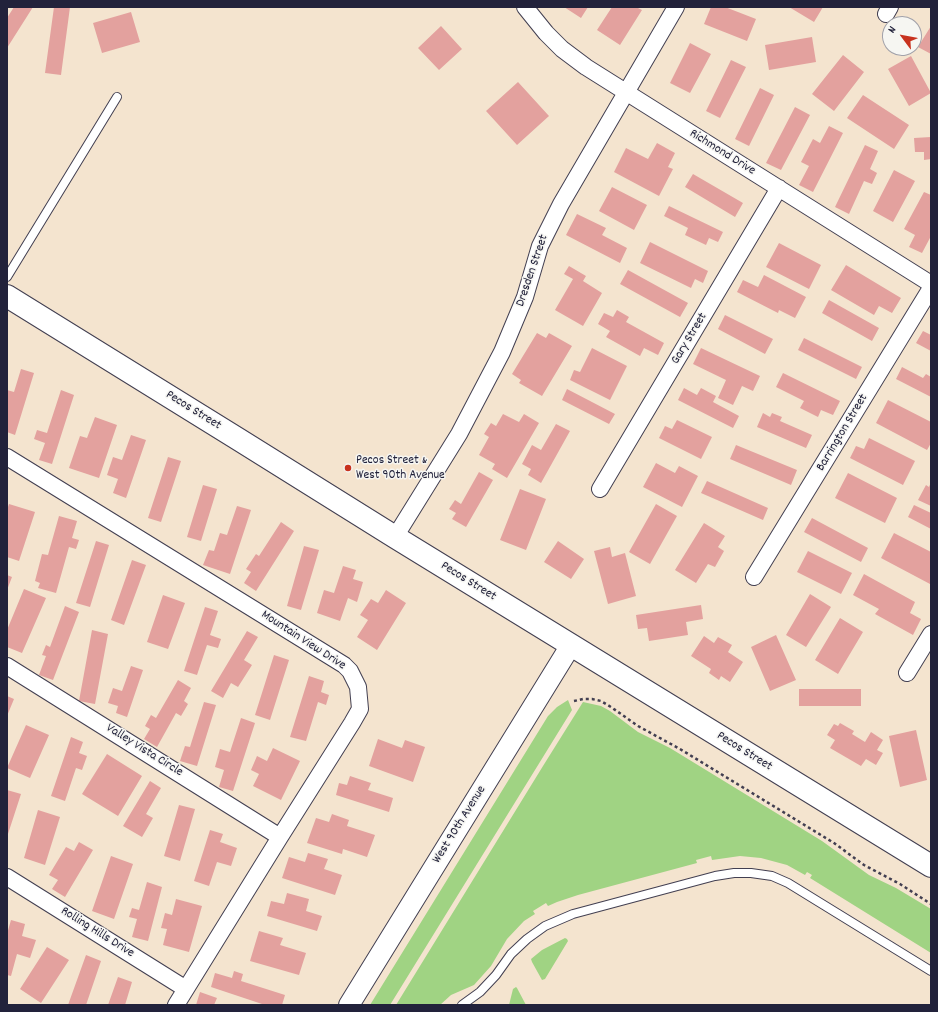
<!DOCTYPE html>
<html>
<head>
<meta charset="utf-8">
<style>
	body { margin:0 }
	#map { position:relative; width:938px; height:1012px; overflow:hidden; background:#f4e4cf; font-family:Dekko,sans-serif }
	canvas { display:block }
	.frame { position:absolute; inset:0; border:8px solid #22223b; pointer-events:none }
	.north { position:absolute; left:882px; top:16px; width:40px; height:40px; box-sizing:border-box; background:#f6f6f2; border:1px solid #a1a1a9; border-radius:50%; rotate:302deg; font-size:11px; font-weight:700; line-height:16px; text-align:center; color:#22223b }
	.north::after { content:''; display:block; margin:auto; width:14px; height:18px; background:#c8321e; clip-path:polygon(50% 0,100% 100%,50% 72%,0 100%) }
</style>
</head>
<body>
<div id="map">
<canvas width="938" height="1012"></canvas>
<div class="frame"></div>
<div class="north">N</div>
</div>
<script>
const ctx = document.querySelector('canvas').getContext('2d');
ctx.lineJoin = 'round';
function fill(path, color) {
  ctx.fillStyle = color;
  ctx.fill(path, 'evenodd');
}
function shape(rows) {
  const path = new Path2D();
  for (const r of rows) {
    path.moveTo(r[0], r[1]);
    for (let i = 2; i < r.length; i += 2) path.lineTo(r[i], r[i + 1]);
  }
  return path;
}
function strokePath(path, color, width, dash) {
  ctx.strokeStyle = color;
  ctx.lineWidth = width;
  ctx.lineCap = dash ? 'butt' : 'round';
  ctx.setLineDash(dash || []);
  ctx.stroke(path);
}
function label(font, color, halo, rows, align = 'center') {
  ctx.font = font + ' Dekko,sans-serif';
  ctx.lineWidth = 3;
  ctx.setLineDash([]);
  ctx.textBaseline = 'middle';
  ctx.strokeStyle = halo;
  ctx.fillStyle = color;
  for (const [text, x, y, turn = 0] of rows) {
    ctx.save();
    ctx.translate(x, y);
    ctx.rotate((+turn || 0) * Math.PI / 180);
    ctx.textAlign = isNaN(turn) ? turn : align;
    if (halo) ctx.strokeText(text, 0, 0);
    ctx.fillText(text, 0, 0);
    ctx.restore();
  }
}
fill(shape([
	[568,700,572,710,390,1005,370,1005,548,716,557,707],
	[583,702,601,706,610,711,638,732,670,748,822,841,869,875,896,888,931,909,931,953,810,878,812,875,807,872,805,875,787,865,761,858,740,856,712,860,711,856,696,860,697,863,578,895,557,902,548,906,546,903,533,911,535,914,524,921,507,939,491,966,474,985,451,995,440,1005,396,1005,543,766],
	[565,938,567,939,568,941,545,979,542,980,532,962,531,959,542,950],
	[516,987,517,988,526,1005,509,1005,513,989]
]), '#a0d383');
fill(shape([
	[14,7,33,7,7,48,7,18],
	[54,7,70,7,61,75,45,73],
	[564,7,588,7,581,18],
	[612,7,636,7,642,10,620,45,597,30],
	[711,7,725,7,756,19,747,41,704,24],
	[789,7,823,7,814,22],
	[131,12,140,42,102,53,93,23],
	[441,26,462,49,439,70,418,48],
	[931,26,931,54,918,47],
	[812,37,816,62,769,70,765,45],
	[690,43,711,54,690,93,670,83],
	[843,55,864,72,834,111,812,94],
	[911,56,931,93,909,106,888,69],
	[731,60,746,67,720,118,706,111],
	[518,82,549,116,517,145,486,111],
	[760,88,774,95,749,146,735,139],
	[863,95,909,125,894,149,847,118],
	[795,107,810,115,781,170,766,163],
	[829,126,843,133,813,192,799,185,809,166,801,162,813,139,820,143],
	[931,137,931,159,924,160,924,152,915,152,914,138],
	[657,143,675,153,668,167,673,169,659,196,614,172,626,148,648,159],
	[865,145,878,151,870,169,877,173,872,184,864,181,849,214,835,207],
	[894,170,915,181,893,222,873,211],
	[693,174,743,203,735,217,685,187],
	[612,187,647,205,634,230,599,211],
	[924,192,931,195,931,236,922,253,909,247,915,235,904,229],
	[669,206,723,232,718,242,709,238,706,245,685,235,688,228,664,216],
	[577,214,606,228,602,235,627,248,620,263,566,235],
	[650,242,708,271,703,283,695,279,691,288,640,263],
	[779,243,821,265,809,289,766,267],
	[846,265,901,298,892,313,879,306,874,315,831,290],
	[569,266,586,276,583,281,602,293,583,326,555,310,573,279,564,274],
	[628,270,688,303,680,317,620,284],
	[764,275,806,297,795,318,779,310,778,313,737,292,743,280,758,287],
	[829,300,879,328,872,341,822,313],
	[617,310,629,317,626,322,664,343,658,355,644,348,640,356,606,337,610,331,598,324,604,313,613,317],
	[725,315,773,339,765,354,718,329],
	[923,331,931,335,931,351,916,343],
	[537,333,546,338,549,333,572,346,542,396,519,383,521,380,512,374],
	[804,338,862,367,856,379,798,350],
	[592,348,627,366,610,400,570,380,574,370,580,372],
	[701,348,760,376,753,391,742,386,733,405,718,398,726,380,693,364],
	[902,367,923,378,926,374,931,377,931,397,896,379],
	[21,369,34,373,15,435,7,432,7,390,14,392],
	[783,373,840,401,833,415,821,410,818,417,800,408,804,401,776,387],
	[684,388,697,395,701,388,716,396,713,402,739,416,733,428,678,400],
	[567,389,615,414,609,424,562,400],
	[61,390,74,395,52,464,39,460,45,443,34,439,37,430,47,433],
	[888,400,931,422,931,443,927,450,876,423],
	[763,413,770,417,772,413,782,417,780,421,812,435,806,448,757,427],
	[503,414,519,422,524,414,539,423,507,478,492,469,495,464,479,455,489,437,484,434,491,423,496,426],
	[95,417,117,425,99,478,69,468,80,436,87,438],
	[677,420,712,437,701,459,659,438,665,426,672,429],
	[556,424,570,431,541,483,528,475,531,469,522,464,532,445,541,450],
	[131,435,146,440,126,498,113,493,118,479,107,475,113,457,122,460],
	[869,438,915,461,903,485,850,458,856,446,864,449],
	[736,445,797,470,791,485,730,459],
	[168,457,181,461,161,522,148,518],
	[656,463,675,473,679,466,698,476,682,507,643,487],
	[479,472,493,480,466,527,452,519,456,513,449,509,455,500,461,504],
	[848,473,897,498,885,523,835,498],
	[707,481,768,508,763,520,701,493],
	[931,482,931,506,918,500,926,485,929,487],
	[203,485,217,489,201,541,187,537],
	[520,489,546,499,526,550,500,540],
	[9,504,35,512,19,561,7,557,7,510],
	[656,504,677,516,650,564,629,552],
	[914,505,931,513,931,529,908,517],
	[237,506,251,510,230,574,203,565,209,550,214,551,220,533,227,535],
	[59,516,77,521,72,538,79,540,76,549,69,547,56,593,38,588,40,583,35,581,42,554,48,555],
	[812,518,868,548,861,562,804,532],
	[281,522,294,531,256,591,244,583,251,572,246,569,256,554,259,556],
	[704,523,725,536,718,547,724,551,715,567,708,564,696,583,675,570],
	[894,533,931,552,931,581,930,584,881,558],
	[96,541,109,545,90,607,76,603],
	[558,541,584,559,571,579,544,562],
	[304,546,319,550,301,610,287,606],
	[610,547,612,557,625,553,636,596,608,604,594,551],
	[808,551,852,573,841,594,797,572],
	[132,560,146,565,124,625,111,620],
	[343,566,356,570,353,579,363,582,357,602,348,598,340,621,317,613,324,590,334,593],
	[864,574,915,602,910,613,921,619,913,635,875,614,879,609,853,595],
	[7,575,12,577,7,590],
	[24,589,46,598,22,653,7,647,7,630],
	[386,590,406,603,377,650,357,637,368,620,360,615,371,599,378,603],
	[810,594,831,607,806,647,786,635],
	[163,595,185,603,168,649,147,642],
	[701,605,703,619,686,622,688,635,649,641,647,628,638,629,636,615],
	[65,606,79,612,53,680,39,675,46,656,42,655,46,645,50,647],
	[205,607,218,611,210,635,221,639,218,648,207,645,197,675,184,671],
	[840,618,863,632,838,674,815,660],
	[92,630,108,634,95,704,79,701],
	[247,631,258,637,244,660,252,665,238,687,231,683,223,698,211,691],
	[776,635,796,680,770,691,751,647],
	[704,636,714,643,718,637,732,645,728,652,743,662,730,682,721,676,719,680,709,673,711,669,691,656],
	[274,655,289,660,270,720,255,715],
	[131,666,143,670,127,717,116,713,118,706,108,703,113,688,122,691],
	[309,676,324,681,321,692,329,695,326,705,318,702,306,741,290,737],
	[178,680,191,688,184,701,188,704,181,716,176,713,157,747,144,739,150,729,145,726,151,715,156,718],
	[799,689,861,689,861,706,799,706],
	[7,696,14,699,7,716],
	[204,702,216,705,197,766,180,761,185,746,190,747],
	[241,718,255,723,233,791,219,787,224,770,215,767,220,749,230,752],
	[840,723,854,731,852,734,865,742,871,732,883,740,877,750,883,753,876,765,866,759,861,766,830,748,835,740,827,735,834,724,838,726],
	[26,725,49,735,30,778,7,768],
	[916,730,927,780,900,787,889,736],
	[71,737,83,742,79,753,87,756,82,770,76,768,65,801,51,796],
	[378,739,402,748,405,740,425,747,413,782,369,766],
	[273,748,300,761,281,800,253,786,259,774,251,770,257,756,267,761],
	[107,754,142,776,118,816,82,794],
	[350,776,371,783,368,790,393,798,389,812,336,795,339,783,347,785],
	[150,781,161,788,146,814,153,818,142,837,123,826],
	[7,790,21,794,7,837],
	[179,805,195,809,180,861,164,856],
	[38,810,60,817,45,865,24,858],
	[332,814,349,820,347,826,375,835,367,857,343,849,342,854,307,843,316,818,329,822],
	[210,830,223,834,220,842,237,848,231,866,217,862,209,886,194,881],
	[79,842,93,850,65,897,52,889,58,880,49,875,66,847,74,851],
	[308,853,328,859,324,869,342,875,335,895,282,878,289,857,305,862],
	[111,856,133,864,114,919,92,911],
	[147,882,162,887,148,941,132,937,137,919,129,917,132,908,139,910],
	[287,893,309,899,306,911,322,916,317,931,267,916,271,901,284,904],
	[176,899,202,906,189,952,163,945,167,929,161,928,165,913,172,915],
	[11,920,25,924,22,936,36,940,30,958,17,954,11,976,7,975,7,934],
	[259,931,283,938,280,945,306,953,299,975,250,961],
	[47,947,69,960,41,1003,20,989],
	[86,955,101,961,86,1005,68,1005],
	[234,971,243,974,241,981,285,995,282,1005,265,1005,211,987,215,973,232,978],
	[118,977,132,982,125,1005,108,1005],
	[200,992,217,998,214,1005,196,1005]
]), '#e3a19e');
const service = shape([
	[7,277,117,97],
	[462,1005,480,992,496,975,511,954,527,939,545,926,573,914,715,876,734,873,751,873,772,876,788,883,931,971]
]);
const minor = shape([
	[525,7,546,33,562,49,586,67,931,284],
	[886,14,890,7],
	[7,457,344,665,350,671,358,687,360,709,352,723,280,837,176,1005],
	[600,489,779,188],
	[395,537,459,434,502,352,525,297,540,246,561,204,676,7],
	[754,577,931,288],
	[7,666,280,837],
	[907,673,931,634],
	[7,877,186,989]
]);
const tertiary = shape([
	[349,1005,571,645]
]);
const secondary = shape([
	[7,296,238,439,395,537,931,866]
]);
strokePath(service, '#423f51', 10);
strokePath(minor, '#423f51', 18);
strokePath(tertiary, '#423f51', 22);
strokePath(secondary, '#423f51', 24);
strokePath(shape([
	[574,701,583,699,592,699,601,701,611,707,638,726,680,749,834,843,864,865,900,884,931,904]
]), '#423f51', 2.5, [3, 3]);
strokePath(service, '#fff', 8);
strokePath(minor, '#fff', 16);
strokePath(tertiary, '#fff', 20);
strokePath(secondary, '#fff', 22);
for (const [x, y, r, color] of [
	[348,468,4,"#c8321e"]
]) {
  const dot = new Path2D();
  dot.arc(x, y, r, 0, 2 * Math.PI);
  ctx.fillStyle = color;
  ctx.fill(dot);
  strokePath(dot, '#f6f6f2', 1.5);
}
label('13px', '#22223b', '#f6f6f2', [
	["Richmond Drive",722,153,32],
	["Dresden Street",533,271,-71],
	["Gary Street",690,339,-59],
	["Pecos Street",193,411,32],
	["Barrington Street",843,433,-59],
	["Pecos Street",468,582,32],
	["Mountain View Drive",303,641,33],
	["Valley Vista Circle",144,751,32],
	["Pecos Street",744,752,32],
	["West 90th Avenue",460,825,-58],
	["Rolling Hills Drive",97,933,32]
]);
label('13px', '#22223b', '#f6f6f2', [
	["Pecos Street &",356,461],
	["West 90th Avenue",356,476]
], 'left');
</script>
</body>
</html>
